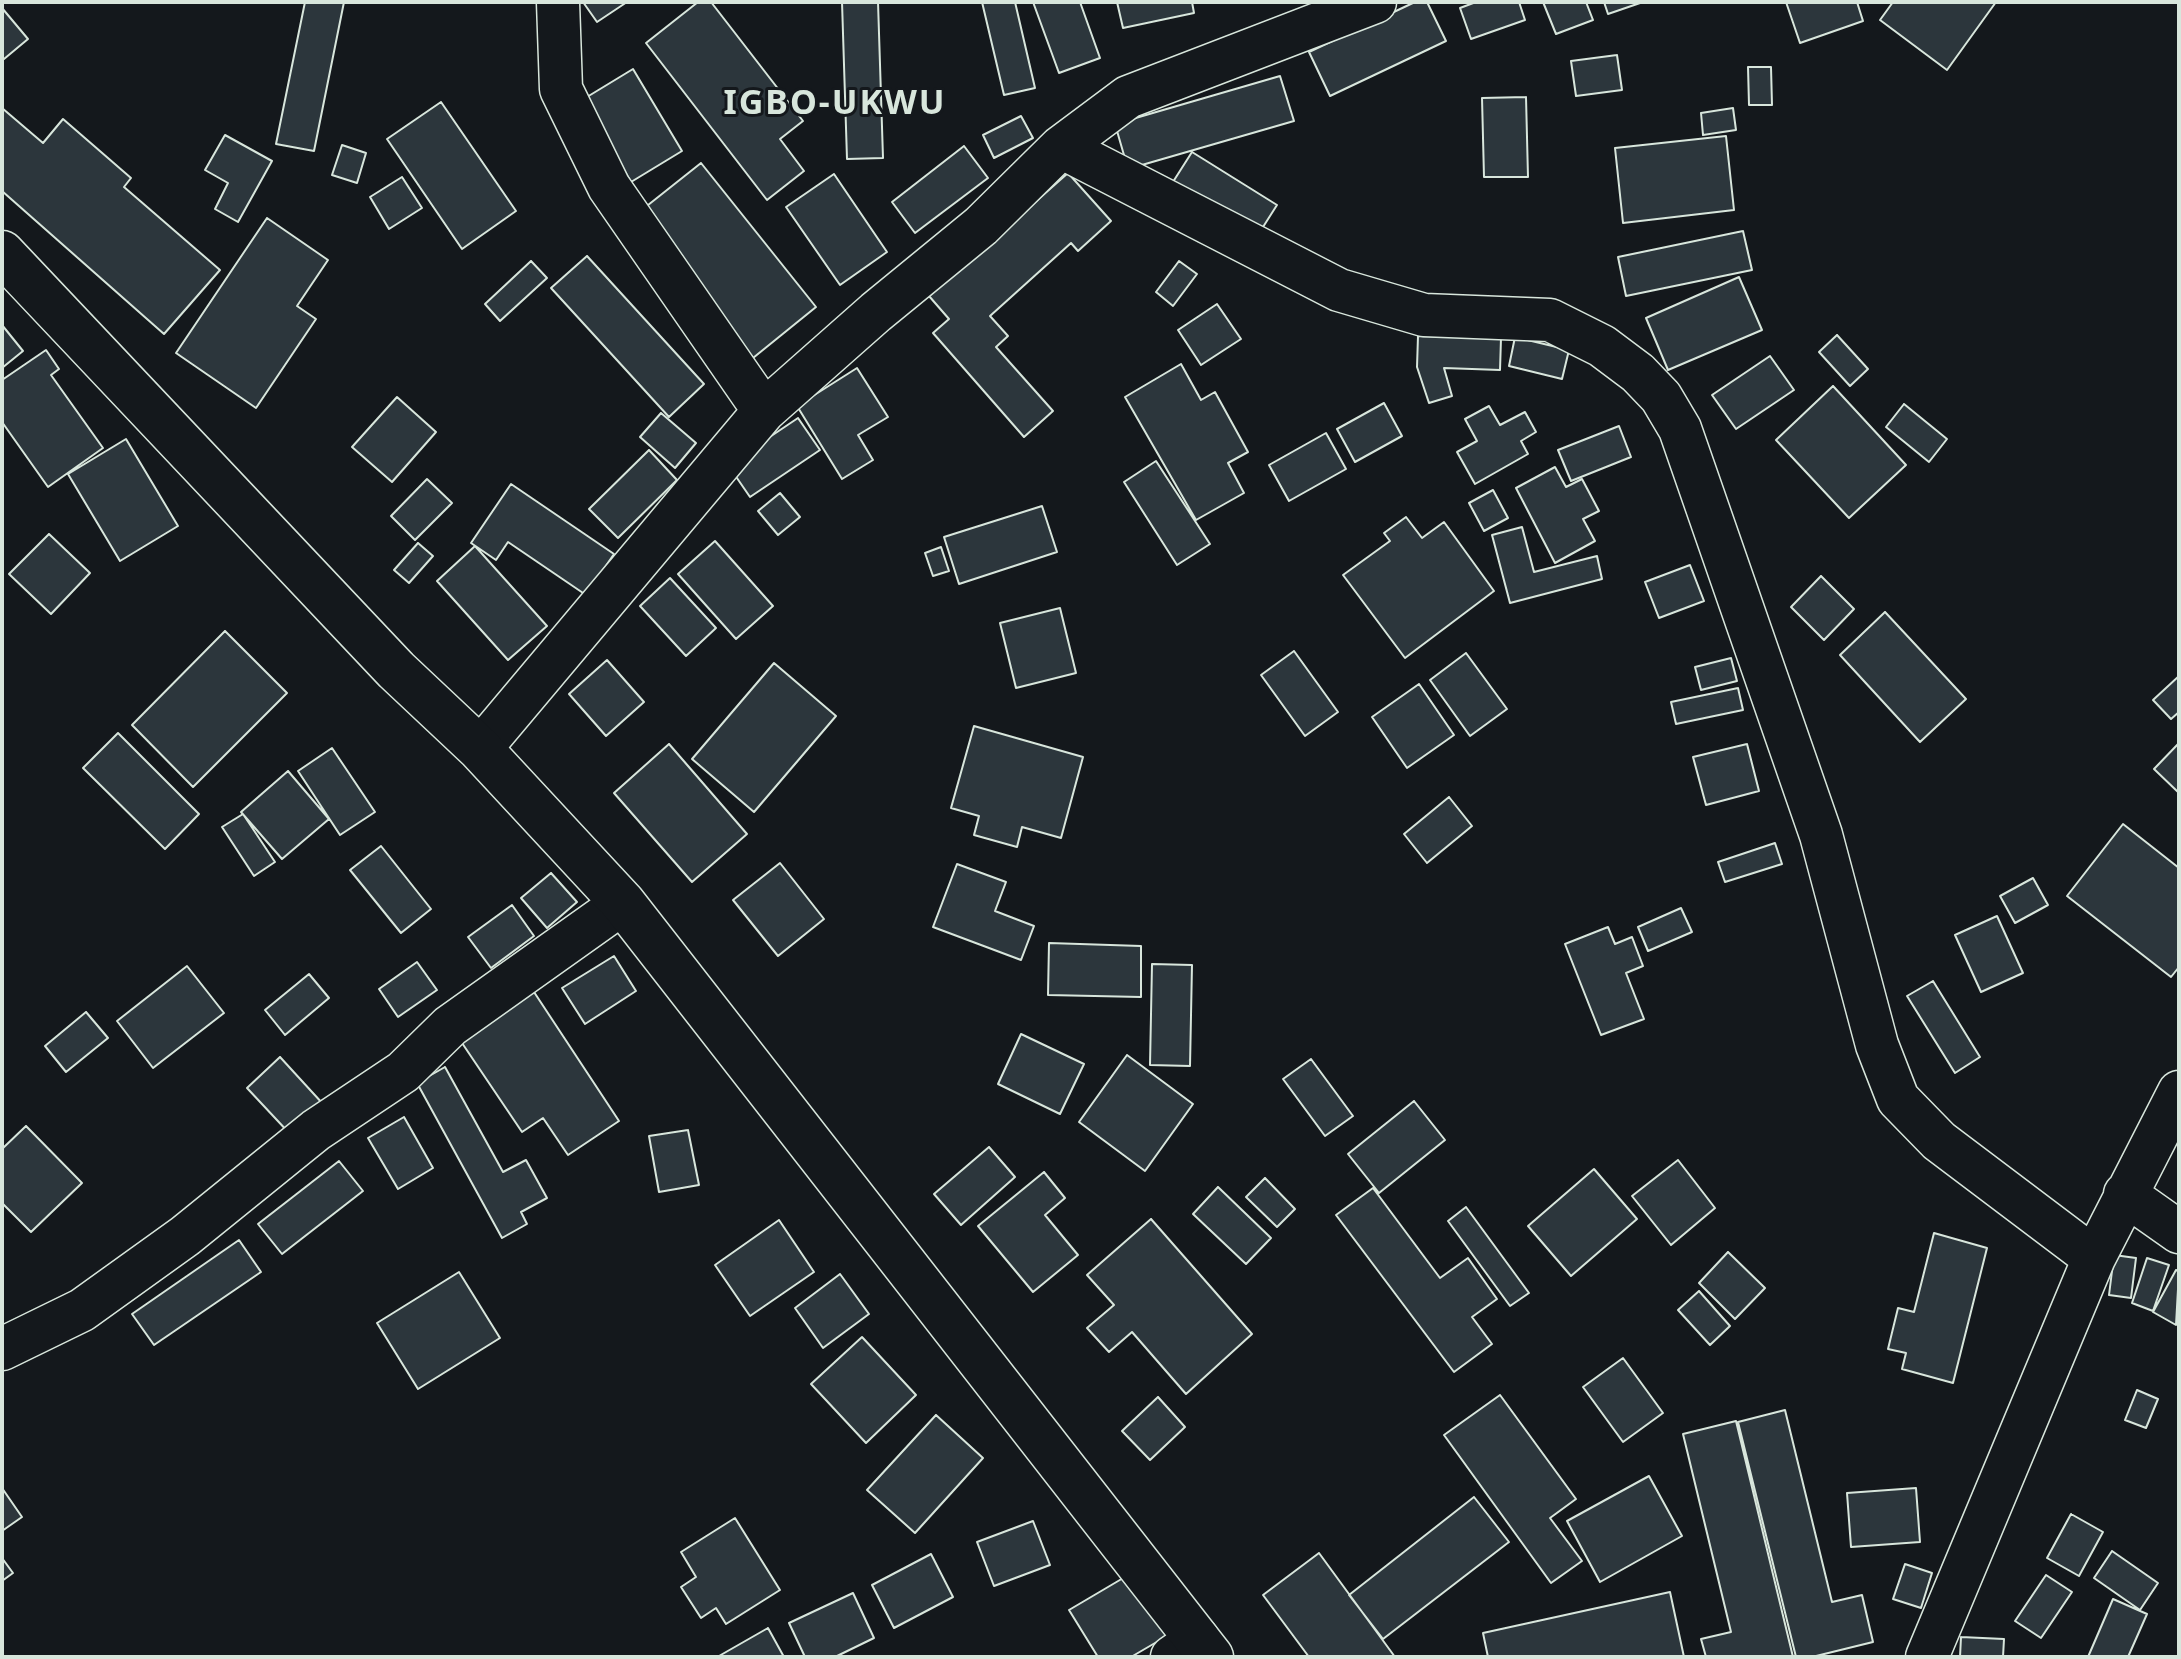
<!DOCTYPE html>
<html>
<head>
<meta charset="utf-8">
<style>
	body { margin:0 }
	#map { position:relative; width:2181px; height:1659px; overflow:hidden; background:#14181c; font-family:"Noto Sans",sans-serif }
	canvas { display:block }
	.frame { position:absolute; inset:0; border:4px solid #d8e6dc; pointer-events:none }
</style>
</head>
<body>
<div id="map">
<canvas width="2181" height="1659"></canvas>
<div class="frame"></div>
</div>
<script>
const ctx = document.querySelector('canvas').getContext('2d');
ctx.lineJoin = 'round';
function fill(path, color) {
  ctx.fillStyle = color;
  ctx.fill(path, 'evenodd');
}
function shape(rows) {
  const path = new Path2D();
  for (const r of rows) {
    path.moveTo(r[0], r[1]);
    for (let i = 2; i < r.length; i += 2) path.lineTo(r[i], r[i + 1]);
  }
  return path;
}
function strokePath(path, color, width, dash) {
  ctx.strokeStyle = color;
  ctx.lineWidth = width;
  ctx.lineCap = dash ? 'butt' : 'round';
  ctx.setLineDash(dash || []);
  ctx.stroke(path);
}
function label(font, color, halo, rows, align = 'center') {
  ctx.font = font + ' "Noto Sans",sans-serif';
  ctx.lineWidth = 6;
  ctx.setLineDash([]);
  ctx.textBaseline = 'middle';
  ctx.strokeStyle = halo;
  ctx.fillStyle = color;
  for (const [text, x, y, turn = 0] of rows) {
    ctx.save();
    ctx.translate(x, y);
    ctx.rotate((+turn || 0) * Math.PI / 180);
    ctx.textAlign = isNaN(turn) ? turn : align;
    if (halo) ctx.strokeText(text, 0, 0);
    ctx.fillText(text, 0, 0);
    ctx.restore();
  }
}
const building = shape([
	[305,2,344,2,314,151,276,144,305,2],
	[583,2,627,2,597,22,583,2],
	[698,2,711,2,803,121,780,139,804,171,767,200,646,43,698,2],
	[842,2,878,2,883,158,847,159,842,2],
	[982,2,1015,2,1035,88,1004,95,982,2],
	[1033,2,1080,2,1100,58,1059,73,1033,2],
	[1117,2,1192,2,1194,13,1123,28,1117,2],
	[1415,2,1427,2,1446,41,1330,96,1309,52,1415,2],
	[1476,2,1519,2,1525,20,1471,39,1460,8,1476,2],
	[1543,2,1586,2,1593,20,1556,34,1543,2],
	[1604,2,1643,2,1608,14,1604,2],
	[1786,2,1857,2,1863,21,1800,43,1786,2],
	[1893,2,1996,2,1947,70,1880,20,1893,2],
	[2,8,28,39,4,59,2,57,2,8],
	[1617,55,1622,90,1576,96,1571,61,1617,55],
	[1748,67,1771,67,1772,105,1749,105,1748,67],
	[633,69,682,151,631,182,582,100,633,69],
	[1280,76,1294,121,1128,169,1115,124,1280,76],
	[1526,97,1528,177,1484,177,1482,98,1526,97],
	[441,102,516,211,462,249,387,139,441,102],
	[2,108,43,143,63,119,131,178,124,187,220,270,164,334,2,191,2,108],
	[1733,108,1736,130,1703,135,1701,113,1733,108],
	[1021,116,1033,138,994,158,983,135,1021,116],
	[225,135,272,161,238,222,215,209,228,183,205,170,225,135],
	[1726,136,1734,210,1623,223,1615,148,1726,136],
	[342,145,366,153,357,183,332,175,342,145],
	[964,146,988,178,915,233,892,202,964,146],
	[1192,152,1277,205,1256,238,1171,185,1192,152],
	[701,163,816,307,753,358,638,213,701,163],
	[1068,173,1111,221,1078,251,1071,243,990,316,1008,336,996,347,1053,411,1024,437,933,333,949,319,929,296,1068,173],
	[834,174,887,252,840,285,786,207,834,174],
	[402,177,422,208,389,229,370,197,402,177],
	[267,218,328,260,297,306,316,319,256,408,176,353,267,218],
	[1743,231,1752,270,1626,296,1618,257,1743,231],
	[587,256,704,384,669,417,551,288,587,256],
	[531,261,547,278,500,321,485,304,531,261],
	[1179,261,1197,274,1173,306,1156,292,1179,261],
	[1739,277,1762,330,1668,370,1646,318,1739,277],
	[1217,304,1241,339,1201,365,1178,330,1217,304],
	[2,325,23,351,2,368,2,325],
	[1837,335,1868,369,1850,386,1819,352,1837,335],
	[1418,336,1501,338,1500,370,1444,368,1452,396,1429,403,1417,367,1418,336],
	[1515,337,1569,350,1562,379,1509,366,1515,337],
	[46,350,59,369,51,375,103,448,48,487,2,422,2,380,46,350],
	[1770,356,1794,390,1736,429,1712,395,1770,356],
	[1181,364,1201,400,1215,392,1248,452,1228,463,1244,493,1196,520,1125,397,1181,364],
	[857,368,888,417,858,435,873,460,842,479,797,406,857,368],
	[1833,386,1906,465,1849,518,1776,440,1833,386],
	[397,397,436,432,392,482,352,447,397,397],
	[1384,403,1402,436,1355,462,1337,429,1384,403],
	[1904,404,1947,439,1929,462,1886,427,1904,404],
	[1489,406,1500,425,1525,412,1536,432,1521,441,1528,454,1475,484,1457,452,1477,441,1465,419,1489,406],
	[661,413,696,443,675,468,640,437,661,413],
	[798,418,820,450,750,497,728,465,798,418],
	[1619,426,1631,457,1571,481,1558,450,1619,426],
	[1326,433,1346,469,1289,501,1269,465,1326,433],
	[126,439,178,526,120,561,68,474,126,439],
	[649,450,677,480,618,538,589,509,649,450],
	[1156,461,1210,544,1177,565,1124,482,1156,461],
	[1555,467,1566,487,1582,479,1599,511,1583,519,1595,541,1555,563,1516,488,1555,467],
	[427,479,452,503,415,540,391,516,427,479],
	[511,484,614,554,586,595,508,542,496,560,471,543,511,484],
	[1493,490,1508,518,1484,531,1469,503,1493,490],
	[780,493,800,517,778,535,758,511,780,493],
	[1042,506,1057,552,959,584,944,537,1042,506],
	[1406,517,1422,538,1444,522,1494,591,1405,658,1343,575,1390,541,1384,533,1406,517],
	[1522,527,1534,572,1597,556,1602,579,1510,603,1492,535,1522,527],
	[49,534,90,573,51,614,9,574,49,534],
	[715,541,773,606,736,639,678,574,715,541],
	[418,543,433,556,409,583,394,570,418,543],
	[475,546,547,626,508,660,437,581,475,546],
	[941,547,949,571,933,576,925,553,941,547],
	[1690,565,1704,601,1659,618,1645,582,1690,565],
	[1821,576,1854,609,1824,640,1791,607,1821,576],
	[670,578,716,628,686,656,640,606,670,578],
	[1060,608,1076,673,1016,688,1000,623,1060,608],
	[1885,612,1966,699,1920,742,1840,655,1885,612],
	[225,631,287,693,193,787,132,725,225,631],
	[1294,651,1338,712,1305,736,1261,675,1294,651],
	[1466,653,1507,709,1470,736,1430,680,1466,653],
	[1731,658,1737,681,1701,690,1695,667,1731,658],
	[607,660,644,702,606,736,569,694,607,660],
	[774,663,836,716,754,812,692,759,774,663],
	[2179,676,2179,712,2171,719,2153,700,2179,676],
	[1419,684,1454,735,1407,768,1372,717,1419,684],
	[1738,688,1743,710,1676,724,1671,702,1738,688],
	[974,726,1083,757,1061,838,1022,827,1017,847,974,835,979,816,951,808,974,726],
	[118,733,199,814,165,849,83,768,118,733],
	[2179,743,2179,793,2154,769,2179,743],
	[669,744,747,834,692,882,614,793,669,744],
	[1747,744,1759,791,1706,805,1693,757,1747,744],
	[332,748,375,812,340,835,298,771,332,748],
	[288,771,329,819,282,859,241,812,288,771],
	[1449,797,1472,826,1427,863,1404,834,1449,797],
	[243,814,275,862,254,876,222,827,243,814],
	[2123,824,2179,868,2179,967,2171,977,2067,896,2123,824],
	[1775,843,1782,864,1725,882,1718,862,1775,843],
	[381,846,431,909,401,933,350,870,381,846],
	[780,863,824,919,778,956,733,900,780,863],
	[957,864,1006,882,995,911,1034,926,1021,960,933,927,957,864],
	[551,873,577,902,547,928,521,898,551,873],
	[2033,878,2048,905,2015,923,2000,896,2033,878],
	[512,905,534,936,491,968,468,937,512,905],
	[1681,908,1692,932,1648,951,1638,927,1681,908],
	[1997,916,2023,973,1981,992,1955,935,1997,916],
	[1608,927,1615,944,1632,937,1643,966,1626,973,1644,1019,1601,1035,1565,944,1608,927],
	[1049,943,1141,946,1141,997,1048,995,1049,943],
	[614,956,636,991,585,1024,562,988,614,956],
	[417,962,437,990,398,1017,379,989,417,962],
	[1152,964,1192,965,1190,1066,1150,1065,1152,964],
	[187,966,224,1013,153,1068,117,1021,187,966],
	[309,974,329,998,285,1035,265,1010,309,974],
	[1933,981,1980,1057,1955,1073,1907,996,1933,981],
	[534,992,619,1121,568,1155,543,1118,522,1132,460,1040,534,992],
	[86,1012,108,1038,66,1072,45,1046,86,1012],
	[1021,1034,1084,1064,1060,1114,998,1084,1021,1034],
	[1127,1055,1193,1104,1145,1171,1079,1122,1127,1055],
	[280,1057,323,1104,290,1134,247,1088,280,1057],
	[1311,1059,1353,1116,1325,1136,1283,1079,1311,1059],
	[445,1067,503,1172,526,1160,547,1198,521,1212,527,1224,502,1238,417,1083,445,1067],
	[1414,1101,1445,1140,1379,1193,1348,1154,1414,1101],
	[404,1117,433,1168,398,1189,368,1138,404,1117],
	[26,1126,82,1183,31,1232,2,1203,2,1149,26,1126],
	[688,1130,699,1185,659,1192,649,1136,688,1130],
	[989,1147,1015,1177,961,1225,934,1194,989,1147],
	[1678,1160,1715,1208,1671,1245,1632,1196,1678,1160],
	[339,1161,363,1191,282,1254,258,1224,339,1161],
	[1594,1169,1637,1219,1571,1276,1528,1226,1594,1169],
	[1044,1172,1065,1198,1045,1215,1078,1255,1033,1292,978,1226,1044,1172],
	[1265,1178,1295,1209,1277,1227,1246,1197,1265,1178],
	[1218,1187,1271,1238,1246,1264,1193,1214,1218,1187],
	[1373,1188,1440,1278,1468,1258,1497,1299,1472,1317,1492,1344,1454,1372,1336,1215,1373,1188],
	[1466,1207,1529,1293,1510,1306,1448,1221,1466,1207],
	[1151,1219,1252,1334,1186,1394,1132,1332,1109,1352,1087,1328,1114,1305,1087,1275,1151,1219],
	[779,1220,814,1272,750,1316,715,1265,779,1220],
	[1934,1233,1987,1248,1953,1383,1902,1369,1906,1353,1888,1349,1898,1308,1914,1312,1934,1233],
	[239,1240,261,1272,154,1345,132,1314,239,1240],
	[1728,1252,1765,1288,1735,1319,1699,1283,1728,1252],
	[2114,1255,2136,1258,2131,1298,2109,1295,2114,1255],
	[2147,1258,2169,1265,2153,1311,2132,1303,2147,1258],
	[2176,1270,2179,1271,2176,1325,2153,1312,2176,1270],
	[459,1272,500,1338,418,1389,377,1323,459,1272],
	[840,1274,869,1314,823,1348,795,1308,840,1274],
	[1699,1291,1730,1326,1710,1345,1678,1310,1699,1291],
	[862,1337,916,1395,866,1443,811,1384,862,1337],
	[1623,1358,1663,1413,1623,1442,1583,1387,1623,1358],
	[2137,1390,2158,1399,2146,1428,2125,1420,2137,1390],
	[1500,1395,1576,1499,1550,1518,1582,1561,1551,1583,1444,1435,1500,1395],
	[1158,1397,1185,1427,1150,1460,1122,1431,1158,1397],
	[1785,1410,1832,1602,1862,1595,1873,1642,1812,1657,1796,1657,1738,1422,1785,1410],
	[936,1415,983,1458,915,1533,867,1490,936,1415],
	[1736,1421,1793,1657,1706,1657,1701,1639,1731,1632,1683,1434,1736,1421],
	[1649,1476,1682,1536,1600,1582,1567,1521,1649,1476],
	[2,1488,22,1517,2,1531,2,1488],
	[1916,1488,1920,1542,1851,1547,1847,1493,1916,1488],
	[1474,1497,1509,1542,1383,1639,1349,1595,1474,1497],
	[2071,1514,2103,1532,2079,1576,2047,1558,2071,1514],
	[735,1518,780,1590,726,1624,716,1608,701,1618,681,1587,696,1577,681,1552,735,1518],
	[1033,1521,1050,1565,994,1586,977,1542,1033,1521],
	[2112,1551,2158,1583,2140,1610,2094,1578,2112,1551],
	[1319,1553,1395,1657,1309,1657,1263,1595,1319,1553],
	[931,1554,953,1597,894,1628,872,1585,931,1554],
	[2,1558,13,1573,2,1581,2,1558],
	[1905,1564,1932,1573,1921,1608,1893,1599,1905,1564],
	[1130,1574,1167,1636,1131,1657,1098,1657,1069,1610,1130,1574],
	[2046,1575,2072,1592,2041,1638,2015,1621,2046,1575],
	[1670,1592,1684,1657,1488,1657,1483,1633,1670,1592],
	[853,1593,874,1638,835,1657,805,1657,789,1623,853,1593],
	[2113,1599,2147,1614,2128,1657,2088,1657,2113,1599],
	[768,1628,784,1657,720,1657,719,1656,768,1628],
	[1961,1637,2004,1639,2003,1657,1960,1657,1961,1637]
]);
fill(building, '#2c363c');
strokePath(building, '#d8e6dc', 2);
const minor = shape([
	[558,2,561,89,609,187,764,411],
	[1061,147,1339,290,1424,315,1550,320,1602,346,1638,373,1661,397,1680,429,1821,835,1877,1045,1898,1099,1939,1141,2094,1258],
	[480,749,764,411,876,312,981,226,1061,147,1128,97,1375,2],
	[2125,1194,2179,1232],
	[2,1349,82,1310,185,1236,316,1130,403,1072,450,1026,623,903],
	[1172,1657,1198,1639],
	[1927,1657,2094,1258,2179,1092]
]);
const major = shape([
	[2,253,396,670,480,749,623,903,1211,1657]
]);
strokePath(minor, '#d8e6dc', 45);
strokePath(major, '#d8e6dc', 47);
strokePath(minor, '#14181c', 42);
strokePath(major, '#14181c', 44);
ctx.letterSpacing = '2px';
label('bold 34px', '#d8e6dc', '#14181c', [
	["IGBO-UKWU",835,104]
]);
ctx.letterSpacing = '0px';
</script>
</body>
</html>
